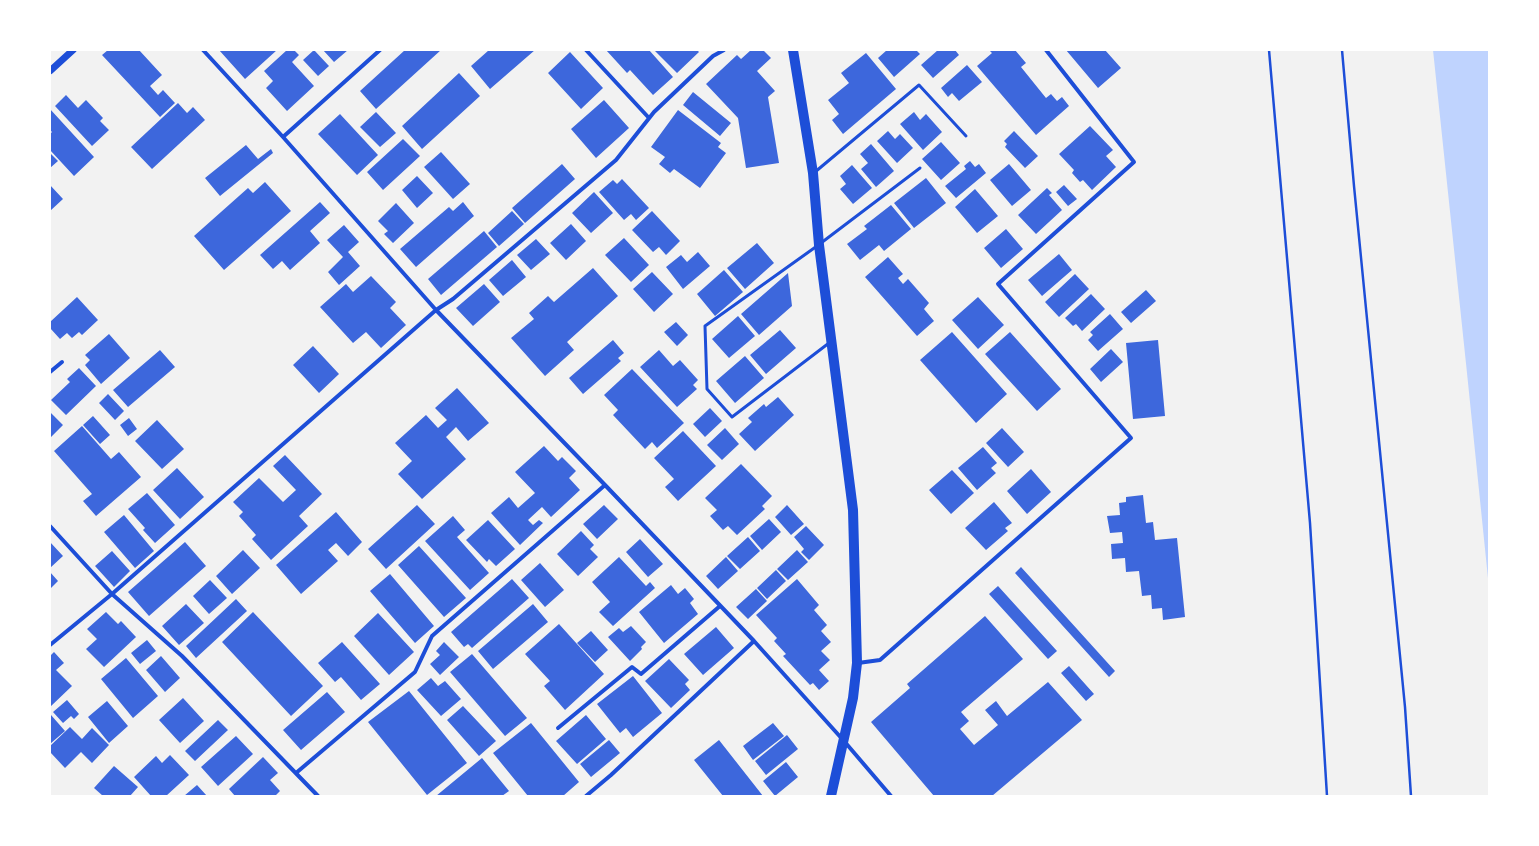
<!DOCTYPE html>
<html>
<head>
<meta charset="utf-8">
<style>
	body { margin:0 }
	#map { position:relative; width:1539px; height:846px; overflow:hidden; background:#f2f2f2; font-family:Figtree,sans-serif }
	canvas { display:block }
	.frame { position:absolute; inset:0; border:51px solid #fff; pointer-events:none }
</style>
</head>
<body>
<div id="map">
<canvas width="1539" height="846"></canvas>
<div class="frame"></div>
</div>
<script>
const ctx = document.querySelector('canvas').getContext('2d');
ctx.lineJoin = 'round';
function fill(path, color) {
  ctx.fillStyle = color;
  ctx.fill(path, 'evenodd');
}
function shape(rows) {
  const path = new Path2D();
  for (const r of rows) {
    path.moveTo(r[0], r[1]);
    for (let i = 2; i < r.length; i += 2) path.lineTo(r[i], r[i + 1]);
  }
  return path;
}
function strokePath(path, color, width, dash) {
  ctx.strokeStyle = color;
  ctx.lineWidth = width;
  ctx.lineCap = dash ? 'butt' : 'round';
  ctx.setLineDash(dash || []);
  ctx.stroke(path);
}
fill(shape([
	[1433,50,1489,50,1489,588,1467,373]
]), '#bfd3fe');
fill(shape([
	[108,50,139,50,162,75,150,86,158,95,163,90,175,103,160,117,102,55],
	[219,50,277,50,245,79],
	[287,50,294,50,299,55,292,62,314,86,287,111,266,88,273,81,264,71],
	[314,50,329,66,318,76,303,60],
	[323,50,348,50,334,62],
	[405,50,441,50,376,109,360,91],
	[489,50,535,50,490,89,471,66],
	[606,50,649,50,673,77,653,95,630,70,627,73],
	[654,50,697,50,699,52,677,73],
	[751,50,763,50,771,58,757,71,775,91,768,97,779,163,746,168,738,118,706,84,737,55,741,59],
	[887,50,916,50,920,54,894,77,878,58],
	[938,50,955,50,959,55,933,78,921,65],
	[989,50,1015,50,1026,63,1021,67,1046,98,1051,94,1057,101,1062,97,1069,106,1036,135,977,66,992,53],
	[1066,50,1105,50,1121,68,1098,88],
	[570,52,603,88,581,109,548,73],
	[866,53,896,89,843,134,832,120,839,114,828,100,849,83,841,73],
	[967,65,982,82,959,101,952,93,948,97,941,88],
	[459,73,480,96,422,149,402,126],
	[693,92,731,123,720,136,683,105],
	[66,95,78,108,86,100,103,118,100,121,109,130,92,146,55,106],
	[604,100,629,128,596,158,571,129],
	[178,103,187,113,193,107,205,120,152,169,131,147],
	[50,109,94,157,74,176,50,150,50,134,52,132,50,130],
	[678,110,721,143,718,147,726,153,700,188,674,169,670,173,659,164,665,157,651,147],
	[376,112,396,133,380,147,360,127],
	[914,112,920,120,926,114,942,132,923,150,900,124],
	[340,114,378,155,357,175,318,134],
	[1090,126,1113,150,1106,156,1116,167,1092,190,1083,180,1080,182,1072,173,1074,170,1059,154],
	[888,131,895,139,900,134,913,148,897,163,877,141],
	[1014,131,1038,156,1025,168,1005,147,1007,144,1004,141],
	[403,139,420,156,383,190,367,172],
	[941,142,960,163,941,180,922,159],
	[871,144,894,171,876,187,861,169,868,163,860,154],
	[246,145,258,159,271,149,273,153,220,196,205,178],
	[441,152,470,184,453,199,424,167],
	[50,153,58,161,50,168],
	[970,161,975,167,979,164,986,173,956,198,945,186,966,169,964,166],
	[562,164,575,179,525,223,512,208],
	[1009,164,1031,190,1012,206,990,180],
	[852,165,872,188,853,204,840,189,846,184,840,176],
	[417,176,433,193,417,208,402,190],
	[926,178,946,203,914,228,894,203],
	[622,179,649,208,636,220,631,214,624,220,599,192,613,180,617,184],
	[265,182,291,211,224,270,194,236,248,188,253,193],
	[50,185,63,199,50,211],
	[1064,185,1077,199,1068,206,1056,192],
	[1047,188,1052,193,1049,195,1062,210,1036,234,1018,215],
	[975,189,998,216,977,233,955,207],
	[594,192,613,213,591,233,572,213],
	[320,202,330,213,310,231,320,243,290,270,282,261,273,269,260,255],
	[463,202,474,216,416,267,400,249,449,207,453,211],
	[396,203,414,223,393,243,384,234,388,231,378,221],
	[891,205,911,229,884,251,879,245,860,260,847,244,867,229,864,226],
	[512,211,524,224,499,246,488,233],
	[652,211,680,241,666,255,659,247,653,252,632,230],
	[571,224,586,241,566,260,550,243],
	[344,225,359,242,348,252,360,266,339,285,328,272,343,257,327,240],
	[1006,229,1023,249,1001,268,984,248],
	[484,231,497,247,441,295,428,279],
	[624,238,649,265,631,282,605,255],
	[536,239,550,254,531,270,517,255],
	[757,243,774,263,745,289,727,268],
	[698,252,710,266,683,289,666,267,681,255,687,262],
	[1059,254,1072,270,1042,296,1028,280],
	[888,257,903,274,898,278,903,284,908,279,929,303,924,309,934,321,917,336,865,277],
	[512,260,526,277,503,296,489,280],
	[593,268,618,296,567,342,574,350,545,376,511,338,534,319,529,313,548,296,554,302],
	[724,270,743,292,715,316,697,294],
	[652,272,673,294,654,312,633,289],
	[788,273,792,306,759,335,741,314],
	[1075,274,1089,289,1059,317,1045,302],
	[371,276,396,302,390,308,406,325,381,348,366,332,353,343,320,307,346,284,353,292],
	[484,284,500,302,473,326,456,308],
	[1146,290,1156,301,1131,323,1121,312],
	[1091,294,1105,309,1082,331,1076,324,1073,326,1065,318],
	[77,297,98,320,82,335,79,332,72,338,67,333,60,339,50,328,50,322],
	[978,297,1004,325,978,349,952,320],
	[1110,314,1123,329,1098,351,1088,340,1093,335,1090,332],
	[738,316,755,336,729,358,712,339],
	[676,322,688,335,677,346,664,332],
	[780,330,796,348,766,374,750,355],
	[952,332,1007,394,976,423,920,360],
	[1010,332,1061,389,1037,411,985,354],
	[109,334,130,358,101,384,85,365,90,360,85,355],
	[613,340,624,353,618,358,621,361,583,394,569,378],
	[1158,340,1165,416,1133,419,1126,343],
	[313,346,339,374,319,393,293,365],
	[1111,349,1123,362,1101,382,1090,369],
	[160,350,175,367,128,407,113,390],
	[659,350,673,366,680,360,698,380,693,385,697,389,677,407,640,367],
	[745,356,764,378,735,403,716,381],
	[79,368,96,386,66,415,51,400,70,382,67,379],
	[632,369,684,423,657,448,652,442,645,449,613,415,618,410,604,395],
	[457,388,489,423,468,441,456,427,446,437,466,459,422,499,398,474,412,461,395,443,426,415,438,428,447,420,435,408],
	[108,394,124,411,115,420,99,403],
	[778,397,794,415,755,451,739,434,752,422,748,418,764,404,766,407],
	[710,408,722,421,705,437,693,424],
	[50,412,63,425,50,438],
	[93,416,110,435,100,444,83,425],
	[129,418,137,429,128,436,120,425],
	[157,420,184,449,162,469,135,441],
	[82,426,111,459,119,452,141,477,96,516,83,501,92,494,54,451],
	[725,428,739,444,722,460,707,445],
	[1002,428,1024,452,1008,467,986,443],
	[683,431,716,466,678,501,665,487,674,479,654,458],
	[544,446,558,461,562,457,576,471,569,478,580,490,551,517,542,507,528,520,533,525,539,520,543,523,520,545,491,513,509,497,518,508,535,493,515,472],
	[983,447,997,463,991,468,996,473,977,490,958,468],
	[285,455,322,494,299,516,308,526,271,560,252,539,256,535,239,516,243,512,233,502,259,478,283,502,296,490,273,466],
	[741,464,772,496,762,506,765,509,737,535,728,526,723,530,710,516,717,510,705,498],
	[177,468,204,497,180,519,153,490],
	[1031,469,1051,492,1027,514,1007,491],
	[952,470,974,493,951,514,929,490],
	[147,493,175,525,155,543,143,530,145,528,128,509],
	[1143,495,1146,523,1153,522,1155,540,1177,538,1185,617,1163,620,1162,608,1152,609,1151,595,1142,596,1139,571,1126,572,1125,558,1112,559,1111,544,1123,543,1122,532,1110,533,1107,516,1120,515,1119,503,1126,502,1126,497],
	[994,502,1012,523,1005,528,1008,531,986,550,965,528],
	[417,505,435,524,386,569,368,549],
	[604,505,618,519,597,539,583,524],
	[787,505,804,524,791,535,775,517],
	[336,512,362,542,348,556,336,543,328,550,338,561,301,594,276,565],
	[124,515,154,551,135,568,104,532],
	[453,516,465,530,457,537,489,573,470,590,425,541],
	[769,519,781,532,762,550,750,536],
	[488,520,515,549,496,566,489,559,487,562,466,540],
	[806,526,824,545,809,560,801,552,804,549,794,537],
	[581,531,594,545,590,549,598,557,578,576,557,554],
	[748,537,760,551,740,569,727,556],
	[640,539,663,564,648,577,626,552],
	[50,542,63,556,50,568],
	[185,542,206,566,149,616,128,592],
	[419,546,466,598,444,617,398,565],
	[243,550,260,568,232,594,216,576],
	[797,550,808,562,788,580,777,569],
	[112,551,130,571,114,587,95,566],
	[619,557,646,586,650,582,655,588,613,626,599,612,610,602,592,582],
	[726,557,738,571,718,589,706,576],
	[540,563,564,590,545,607,521,580],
	[1021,567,1115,671,1109,677,1015,573],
	[776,570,786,581,767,599,757,588],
	[50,572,58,581,50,589],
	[390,574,434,626,415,643,370,591],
	[512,579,529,598,472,648,468,644,464,647,451,632],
	[797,579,819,605,814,610,827,625,821,631,831,642,821,651,830,660,819,670,829,681,819,690,813,683,810,685,783,656,786,654,774,641,777,638,756,615],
	[210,580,227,598,209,614,193,596],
	[671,585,678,594,685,588,694,599,690,603,698,614,664,643,639,612],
	[998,586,1057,651,1048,659,989,594],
	[756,589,767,601,748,619,736,607],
	[236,599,247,611,196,658,186,646],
	[186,604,204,623,179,645,162,626],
	[533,604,548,622,493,669,478,651],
	[106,612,118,624,121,621,136,637,104,667,86,649,97,639,87,629],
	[253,612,323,686,291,716,222,642],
	[378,613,414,652,389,675,354,636],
	[985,616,1023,659,961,712,969,721,960,729,974,745,998,725,985,710,996,701,1007,716,1048,682,1082,720,992,796,934,796,871,722,910,688,907,684],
	[559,624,604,674,565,710,544,686,550,681,525,654],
	[631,626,646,642,641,647,642,649,630,661,608,637,619,628,623,632],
	[716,627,734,648,703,675,684,654],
	[591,631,608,650,595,662,577,643],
	[147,640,156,651,140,664,131,653],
	[342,642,380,684,361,700,341,677,335,682,318,663],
	[444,642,459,657,440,675,430,664,440,655,436,651],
	[54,652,64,663,56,670,72,686,50,707,50,656],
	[472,654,527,718,505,736,450,672],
	[161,656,180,678,165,692,146,670],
	[126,658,158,696,133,718,101,679],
	[669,659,689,680,685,684,690,690,671,708,645,681],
	[1069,666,1094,694,1086,701,1061,673],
	[633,676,662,713,633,737,626,728,620,733,597,704],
	[431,678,438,686,445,681,461,699,441,716,417,690],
	[409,691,467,763,427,795,368,722],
	[327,692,345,712,301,750,283,730],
	[183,698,204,721,180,743,159,720],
	[67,700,79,714,74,719,71,716,63,723,53,712],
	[107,701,128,726,109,743,88,717],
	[463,706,496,741,479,756,447,720],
	[51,715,65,731,50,744,50,716],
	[586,715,606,739,577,764,556,741],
	[218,720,228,730,195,761,185,751],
	[531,723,579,782,563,796,528,796,493,753],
	[773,723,784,736,753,760,743,746],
	[70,727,82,739,92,728,109,745,92,763,81,752,65,768,50,752,50,746],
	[787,735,798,749,766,775,755,761],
	[236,736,253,754,218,786,201,767],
	[609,740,620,753,591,777,580,764],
	[719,740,763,796,723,796,694,760],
	[170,755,189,775,166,796,151,796,134,777,156,756,162,763],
	[263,757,278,773,270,780,280,791,275,796,235,796,229,789],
	[482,758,509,791,502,796,436,796],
	[786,762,798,777,775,796,763,781],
	[114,766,138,787,130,796,103,796,94,788],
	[197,785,207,796,184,796]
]), '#3d67dc');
strokePath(shape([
	[1269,50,1310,523,1327,796],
	[1342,50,1354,186,1405,707,1411,796]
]), '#1d4ed8', 2.5);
strokePath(shape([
	[815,172,919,85,966,136],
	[821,243,920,168],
	[817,246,705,326,707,389,732,417,829,343]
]), '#1d4ed8', 3);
strokePath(shape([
	[203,50,283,137,436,310,605,485,754,641,844,741,891,796],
	[586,50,649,118],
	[283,137,380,50],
	[50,372,62,362],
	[50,526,112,594,182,656,318,796],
	[50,645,112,594,436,310,453,299,616,160,654,112,713,56,724,50],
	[858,663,880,660,1131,438,998,284,1134,162,1046,50],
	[558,728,632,667,641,674,720,606],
	[296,773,415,672,432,636,605,485],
	[586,796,611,775,754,641]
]), '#1d4ed8', 4);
strokePath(shape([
	[50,71,73,50]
]), '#1d4ed8', 7);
strokePath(shape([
	[793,50,813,173,819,245,853,510,857,663,853,698,831,796]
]), '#1d4ed8', 10);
</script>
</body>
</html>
